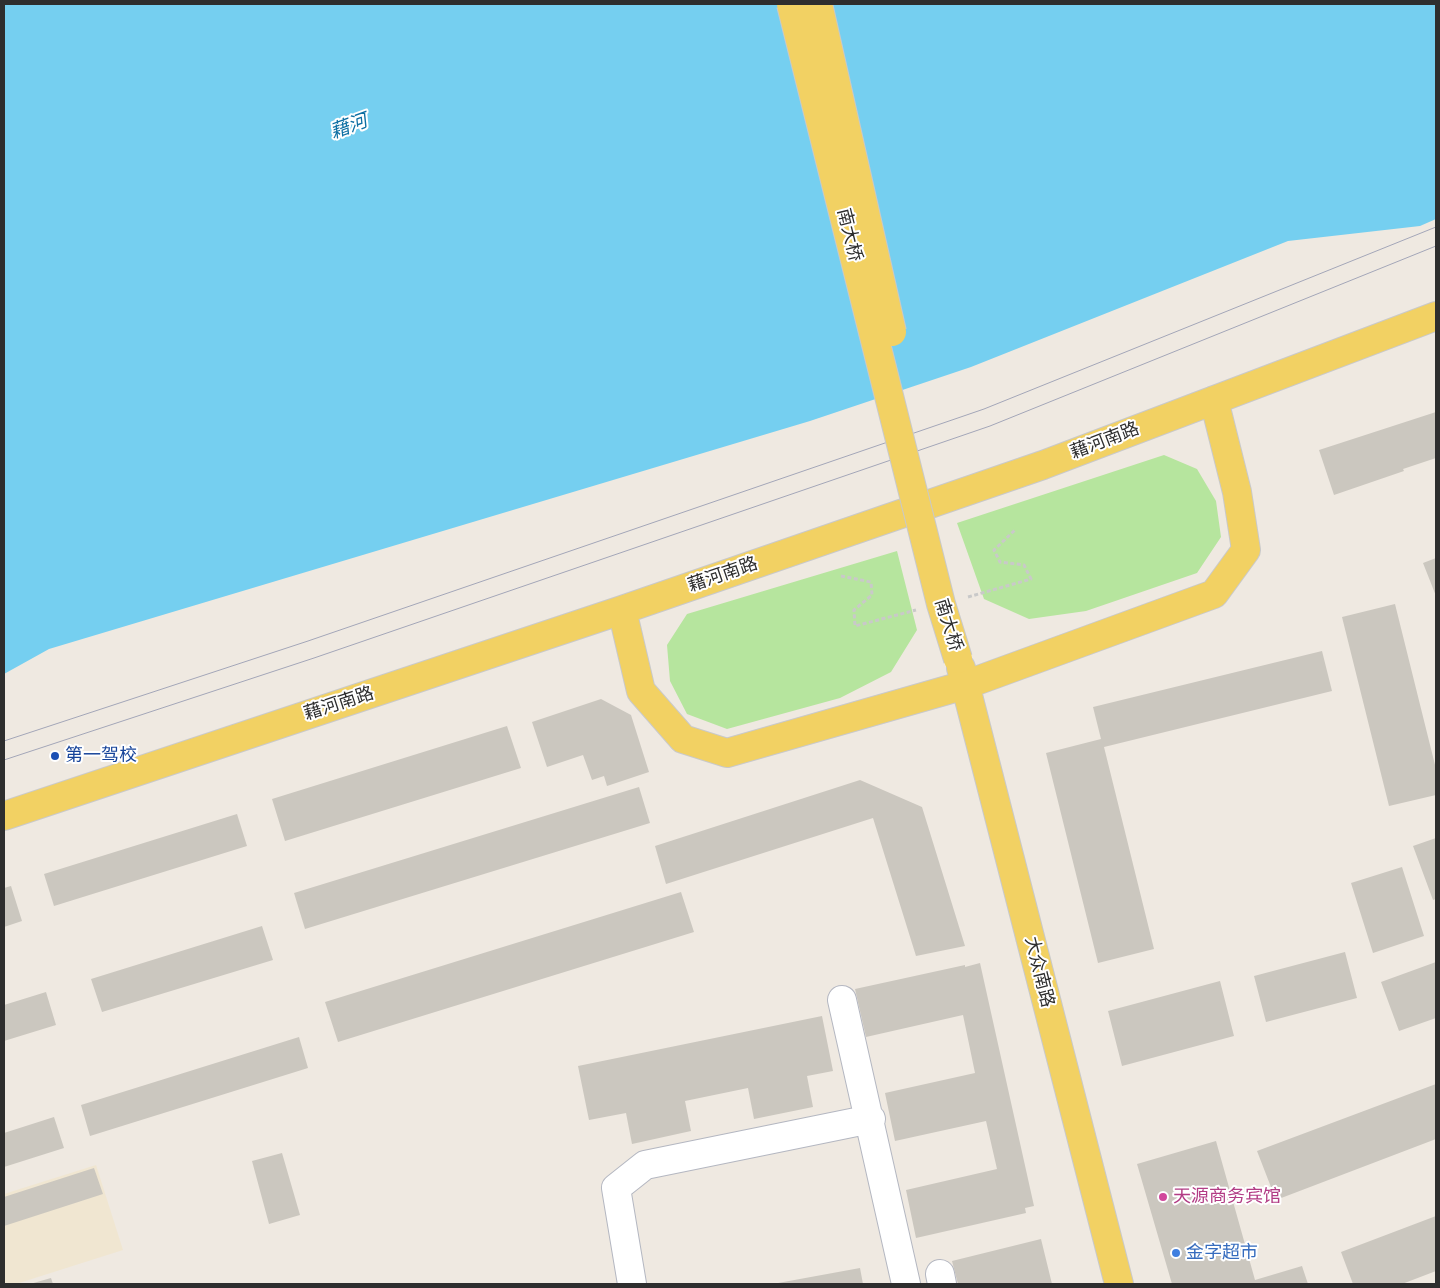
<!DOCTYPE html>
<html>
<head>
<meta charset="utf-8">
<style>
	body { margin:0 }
	#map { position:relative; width:1440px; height:1288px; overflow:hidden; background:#efe9e1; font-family:Helvetica,sans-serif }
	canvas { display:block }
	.frame { position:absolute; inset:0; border:5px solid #2e2e2e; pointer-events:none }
</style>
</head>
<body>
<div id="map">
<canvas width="1440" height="1288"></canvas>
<div class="frame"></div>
</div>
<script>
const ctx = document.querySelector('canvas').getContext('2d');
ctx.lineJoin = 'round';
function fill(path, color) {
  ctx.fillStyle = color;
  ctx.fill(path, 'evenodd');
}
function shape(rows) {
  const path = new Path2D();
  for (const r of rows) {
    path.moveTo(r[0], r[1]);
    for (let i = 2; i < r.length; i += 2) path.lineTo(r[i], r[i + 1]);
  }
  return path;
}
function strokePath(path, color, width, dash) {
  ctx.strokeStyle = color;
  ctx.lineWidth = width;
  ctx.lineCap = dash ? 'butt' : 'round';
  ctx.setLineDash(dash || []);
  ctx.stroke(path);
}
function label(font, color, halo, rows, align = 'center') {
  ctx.font = font + ' Helvetica,"Noto Sans SC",sans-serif';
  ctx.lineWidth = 4;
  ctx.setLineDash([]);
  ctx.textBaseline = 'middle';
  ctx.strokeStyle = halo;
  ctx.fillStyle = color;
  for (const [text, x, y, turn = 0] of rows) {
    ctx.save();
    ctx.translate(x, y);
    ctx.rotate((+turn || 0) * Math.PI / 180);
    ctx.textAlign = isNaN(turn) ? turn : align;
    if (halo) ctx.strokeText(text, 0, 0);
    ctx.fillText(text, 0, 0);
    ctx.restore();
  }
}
fill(shape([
	[96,1165,123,1250,16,1284,4,1284,4,1194]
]), '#f0e6d1');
fill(shape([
	[1164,455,1197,469,1216,501,1221,537,1197,573,1086,611,1029,619,984,599,957,523],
	[897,551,917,630,891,672,840,698,727,729,687,714,670,681,667,645,687,614]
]), '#b6e59e');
fill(shape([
	[4,4,1436,4,1436,219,1420,226,1288,241,971,367,810,421,49,649,4,674]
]), '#75cff0');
fill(shape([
	[1436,412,1436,458,1403,469,1404,471,1334,495,1319,450],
	[1436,558,1436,596,1423,563],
	[1395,604,1436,769,1436,795,1389,806,1342,617],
	[1322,651,1332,691,1104,747,1154,949,1098,963,1046,753,1101,739,1093,707],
	[601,699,631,715,649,772,607,786,604,776,592,780,583,755,547,767,532,722],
	[507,726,521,768,285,841,272,799],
	[860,780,922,807,965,946,916,956,873,818,666,884,655,846],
	[639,787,650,823,305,929,294,893],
	[237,814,247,846,54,906,44,874],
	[1436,838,1436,899,1433,900,1413,846],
	[1402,867,1424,936,1373,953,1351,883],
	[11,886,22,921,4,927,4,888],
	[681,892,694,932,338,1042,325,1002],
	[262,926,273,960,102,1012,91,979],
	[1345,952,1357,998,1266,1022,1254,976],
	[1436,962,1436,1018,1399,1031,1381,982],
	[980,963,1034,1206,1025,1208,1026,1213,916,1238,906,1190,997,1169,986,1121,895,1141,885,1093,975,1073,963,1015,866,1037,855,989,965,965,965,967],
	[1220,981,1234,1036,1122,1066,1108,1011],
	[46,992,56,1025,4,1041,4,1005],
	[822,1016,833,1071,807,1076,813,1107,754,1119,748,1088,685,1101,691,1131,632,1144,626,1113,589,1120,578,1066],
	[299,1037,308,1068,90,1136,81,1105],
	[1436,1084,1436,1139,1276,1200,1257,1151],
	[54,1117,64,1148,4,1167,4,1133],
	[1216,1141,1255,1280,1302,1266,1308,1284,1172,1284,1137,1164],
	[282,1153,300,1215,269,1224,252,1161],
	[94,1168,103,1194,4,1226,4,1197],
	[1436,1216,1436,1271,1402,1284,1353,1284,1341,1252],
	[1041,1239,1052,1284,958,1284,952,1261],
	[860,1268,863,1284,778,1284,778,1283],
	[51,1278,53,1284,30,1284]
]), '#cbc7bf');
const minor = shape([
	[842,1000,906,1284],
	[940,1274,942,1284],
	[632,1284,616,1188,645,1165,871,1119]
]);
const major = shape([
	[622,610,641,691,683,739,727,753,965,685,1214,594,1246,550,1237,492,1214,400],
	[961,668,1119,1284],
	[4,816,622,610,1043,465,1436,316]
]);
strokePath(minor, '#b4b7c1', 30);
strokePath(major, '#c9c9c9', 30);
strokePath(shape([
	[841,576,871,582,872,595,854,610,855,626,916,610],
	[968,597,1031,579,1024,565,1000,562,994,550,1016,529]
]), '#c9c9c9', 3, [4, 2.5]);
strokePath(minor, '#fff', 28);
strokePath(major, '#f2d163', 28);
strokePath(shape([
	[4,741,308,641,984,409,1436,227],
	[4,760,314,658,990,426,1436,246]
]), '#a3a6b8', 1);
const majorBridge = shape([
	[791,4,941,604,958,659],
	[818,4,892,332]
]);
strokePath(majorBridge, '#c9c9c9', 30, []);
strokePath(majorBridge, '#f2d163', 28);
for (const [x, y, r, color] of [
	[55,756,5,"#1a4fb4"],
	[1163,1197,5,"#d1479c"],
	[1176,1253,5,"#3f7fe0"]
]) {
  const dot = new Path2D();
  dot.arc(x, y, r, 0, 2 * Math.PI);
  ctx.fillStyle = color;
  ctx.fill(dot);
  strokePath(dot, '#fff', 2);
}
label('18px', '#2e2e2e', '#fff', [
	["南大桥",849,235,76],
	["藉河南路",1105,441,-21],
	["藉河南路",723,575,-19],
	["南大桥",948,625,73],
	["藉河南路",339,704,-18],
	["大众南路",1039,972,76]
]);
label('18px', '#164399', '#fff', [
	["第一驾校",65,756]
], 'left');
label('18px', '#b23c85', '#fff', [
	["天源商务宾馆",1173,1197]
], 'left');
label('18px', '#366cbe', '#fff', [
	["金字超市",1186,1253]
], 'left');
label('italic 19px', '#0d6fa3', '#fff', [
	["藉河",349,127,-20]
]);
</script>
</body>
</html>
